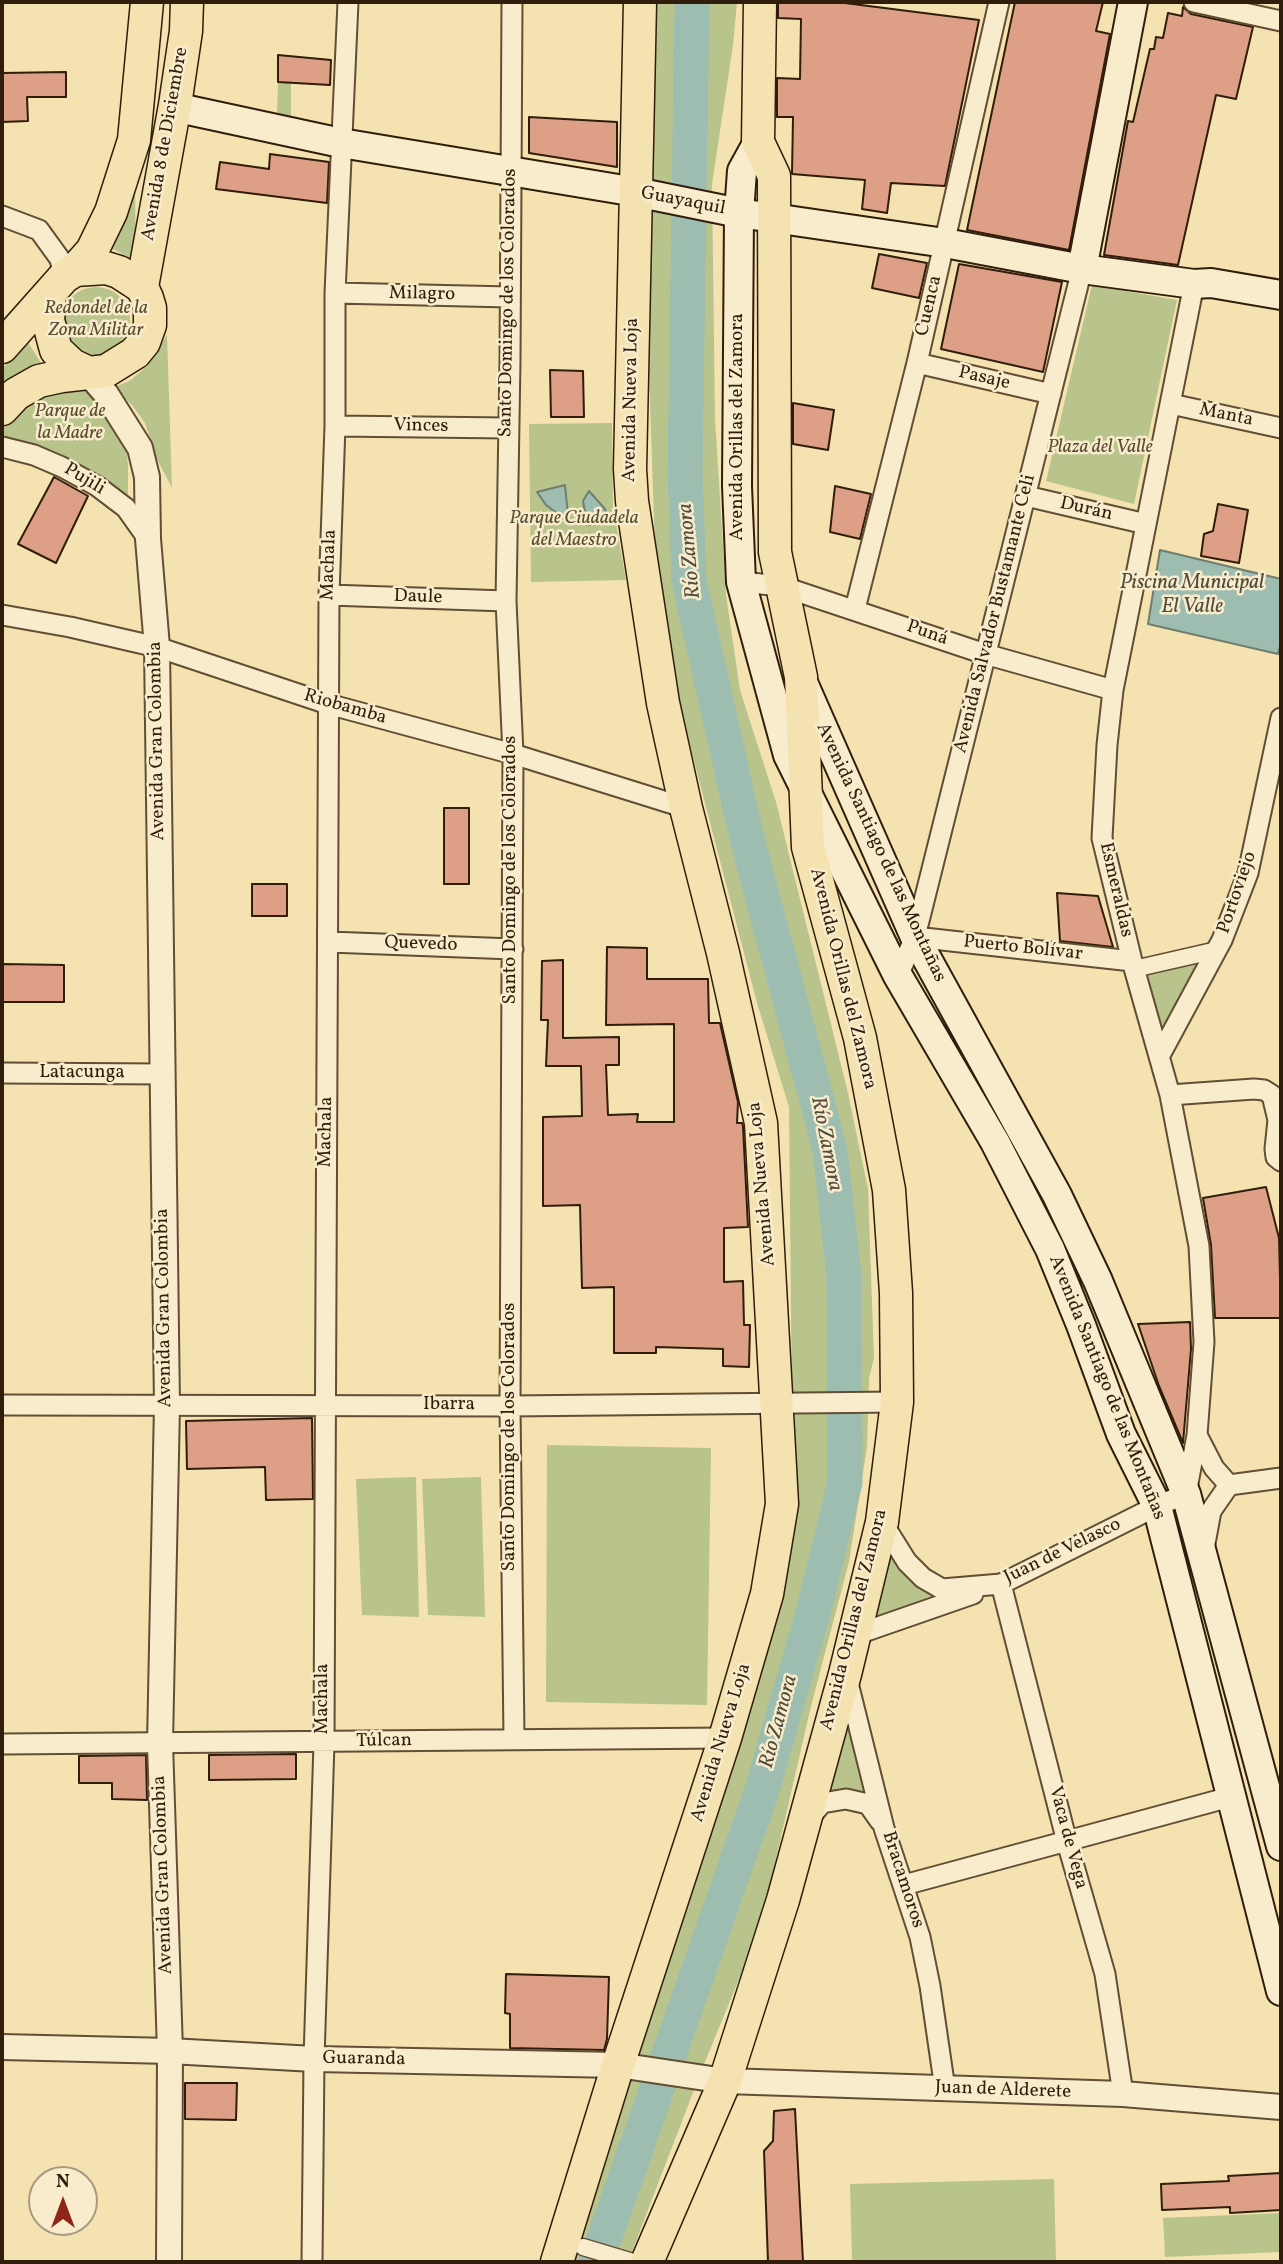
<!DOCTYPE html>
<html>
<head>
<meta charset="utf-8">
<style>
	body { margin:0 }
	#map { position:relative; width:1283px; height:2264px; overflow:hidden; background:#f4e2b1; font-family:Vollkorn,serif }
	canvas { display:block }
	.frame { position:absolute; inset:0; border:4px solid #301d0b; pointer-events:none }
	.north { position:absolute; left:28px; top:2166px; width:70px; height:70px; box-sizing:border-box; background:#f8eccc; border:2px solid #a8997f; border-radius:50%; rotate:0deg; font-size:19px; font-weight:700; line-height:28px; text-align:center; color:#301d0b }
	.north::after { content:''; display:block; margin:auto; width:24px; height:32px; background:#8f2418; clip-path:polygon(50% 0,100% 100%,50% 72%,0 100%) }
</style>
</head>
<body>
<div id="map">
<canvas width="1283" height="2264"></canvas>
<div class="frame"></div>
<div class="north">N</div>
</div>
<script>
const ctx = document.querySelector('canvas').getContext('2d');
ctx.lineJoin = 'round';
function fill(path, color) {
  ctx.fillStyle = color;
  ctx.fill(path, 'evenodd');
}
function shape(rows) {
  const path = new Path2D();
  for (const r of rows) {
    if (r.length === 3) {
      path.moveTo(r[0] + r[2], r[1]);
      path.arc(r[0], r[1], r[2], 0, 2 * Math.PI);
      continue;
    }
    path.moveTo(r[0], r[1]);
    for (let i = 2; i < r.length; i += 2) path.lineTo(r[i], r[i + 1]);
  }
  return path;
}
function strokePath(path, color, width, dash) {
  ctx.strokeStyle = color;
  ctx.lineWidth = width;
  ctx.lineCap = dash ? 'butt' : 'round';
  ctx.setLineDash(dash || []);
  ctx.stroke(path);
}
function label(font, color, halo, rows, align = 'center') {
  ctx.font = font + ' Vollkorn,serif';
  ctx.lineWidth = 5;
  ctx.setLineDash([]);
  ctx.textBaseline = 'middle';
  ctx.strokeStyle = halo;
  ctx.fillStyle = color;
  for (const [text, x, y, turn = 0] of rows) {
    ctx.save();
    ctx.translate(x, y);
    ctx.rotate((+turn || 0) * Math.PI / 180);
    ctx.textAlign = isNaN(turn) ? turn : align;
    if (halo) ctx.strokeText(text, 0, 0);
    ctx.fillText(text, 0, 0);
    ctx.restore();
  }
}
fill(shape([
	[652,2,737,2,733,45,712,184,715,418,726,595,740,690,776,802,848,1093,868,1189,874,1358,869,1378,867,1447,849,1562,811,1706,760,1928,702,2069,628,2262,567,2262,785,1541,792,1413,789,1107,757,1003,674,684,655,550,649,372],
	[278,82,291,83,291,120,277,117],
	[135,191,136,261,107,246],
	[1092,285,1177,300,1134,504,1046,481],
	[96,321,34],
	[167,335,172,488,157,459,145,423,132,405,113,388,131,380,147,366],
	[27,341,45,369,14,377,2,385,2,369],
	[66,390,85,390,109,416,118,430,126,448,128,464,128,496,62,456,21,441,2,438,2,423,34,399],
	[612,423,613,507,626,580,531,582,529,424],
	[1217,950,1160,1055,1134,969],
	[547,1445,711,1448,707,1705,546,1702],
	[416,1477,419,1617,362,1615,356,1479],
	[481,1477,485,1617,428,1615,422,1479],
	[882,1522,895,1545,963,1597,855,1635],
	[845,1674,868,1804,822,1803],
	[1054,2179,1056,2262,852,2262,850,2184],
	[1281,2213,1281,2252,1165,2257,1163,2218]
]), '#b9c48d');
const water = shape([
	[565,485,568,515,571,524,546,505,537,492,565,485],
	[589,491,605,509,608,518,597,524,587,525,583,501,589,491],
	[1160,550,1281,579,1281,642,1278,654,1148,624,1160,550]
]);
fill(water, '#9cbdb0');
strokePath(water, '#717d6e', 2);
strokePath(shape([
	[596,2262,761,1793,813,1613,845,1482,844,1276,830,1150,748,843,689,581,685,471,692,2]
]), '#9cbdb0', 35);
const building = shape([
	[778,2,837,2,979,20,945,186,891,183,887,213,862,209,865,180,792,174,793,117,777,117,777,78,800,79,801,19,778,18,778,2],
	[1015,2,1103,2,1096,31,1110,34,1069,250,967,230,1015,2],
	[1183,7,1191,14,1253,27,1236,99,1216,95,1178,265,1104,255,1128,121,1133,122,1150,49,1154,49,1156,37,1163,38,1168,13,1182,16,1183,7],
	[278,55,331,60,330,85,278,82,278,55],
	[66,72,66,97,27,97,28,121,2,122,2,73,66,72],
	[529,117,617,122,617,167,529,153,529,117],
	[270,154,329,162,327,203,216,189,220,162,269,169,270,154],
	[879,254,927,263,919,298,872,288,879,254],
	[959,264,1062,282,1043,372,941,349,959,264],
	[550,370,583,371,584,417,551,417,550,370],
	[793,403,834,410,828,450,793,444,793,403],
	[54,477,88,496,56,563,18,544,54,477],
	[835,486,871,494,860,539,830,532,835,486],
	[1218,504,1248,510,1239,563,1201,556,1204,534,1213,531,1218,504],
	[444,808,469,808,469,884,444,884,444,808],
	[252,884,287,884,287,916,252,916,252,884],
	[1057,893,1098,896,1113,947,1060,941,1057,893],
	[607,947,647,948,647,979,708,979,709,1023,720,1023,738,1102,737,1123,742,1123,743,1126,748,1227,724,1228,724,1282,743,1281,744,1325,750,1325,749,1367,723,1366,723,1349,656,1347,656,1353,614,1353,614,1287,582,1288,580,1205,543,1206,543,1117,582,1116,581,1066,546,1066,548,1020,541,1020,542,961,563,960,563,1038,619,1037,619,1065,606,1065,608,1115,638,1114,637,1122,674,1122,674,1024,606,1025,607,947],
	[2,964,64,965,64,1002,2,1002,2,964],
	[1266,1187,1279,1238,1281,1318,1215,1318,1211,1245,1203,1198,1266,1187],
	[1190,1322,1191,1349,1183,1443,1159,1386,1138,1324,1190,1322],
	[312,1418,313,1499,266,1500,265,1467,187,1469,186,1421,312,1418],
	[296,1754,296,1779,209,1780,209,1755,296,1754],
	[146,1755,147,1800,112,1799,112,1783,79,1783,79,1756,146,1755],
	[506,1974,609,1977,607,2039,604,2050,510,2048,510,2014,505,2013,506,1974],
	[185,2083,237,2083,236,2120,185,2119,185,2083],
	[795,2109,803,2262,768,2262,764,2151,773,2141,774,2111,795,2109],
	[1281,2173,1281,2210,1230,2213,1230,2207,1162,2210,1161,2184,1229,2181,1228,2176,1281,2173]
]);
fill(building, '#dda087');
strokePath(building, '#301d0b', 2);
const pedestrian = shape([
	[1134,969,1217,950],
	[583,2247,633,2262]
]);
const minor = shape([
	[512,2,510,361,506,601,513,754,510,1406,514,1738],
	[1194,2,1281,21],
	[2,216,39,230,60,259,64,277],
	[335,293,510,297],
	[917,363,1051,394],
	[1171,404,1281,428],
	[335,426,508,428],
	[2,447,34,455,62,467,97,486,126,508,148,539],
	[1026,496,1146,524],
	[741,582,781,586,985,654,1113,690],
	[329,595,506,601],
	[855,609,917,363,999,2],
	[2,615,70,627,157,647,328,704,513,754,686,808],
	[915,937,1132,961],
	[329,942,513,949],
	[898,976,915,937,1082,269],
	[1160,1055,1222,940,1248,873,1281,718],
	[2,1073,163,1074],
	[1170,1095,1254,1089,1264,1090,1272,1095,1278,1120,1275,1149,1276,1157,1281,1161],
	[2,1405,510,1406,897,1402],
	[1197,1435,1214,1468,1229,1485],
	[882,1522,907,1562,923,1578,942,1589,1001,1584,1157,1506,1186,1494,1197,1435,1204,1342,1199,1246,1170,1095,1132,961,1102,838,1107,745,1113,690,1194,284],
	[1204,1549,1211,1511,1229,1485,1281,1478],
	[1001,1584,1067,1842,1105,1974,1123,2094],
	[855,1635,973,1594],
	[847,1679,884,1828,920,1937,930,1986,945,2089],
	[2,1744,725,1738],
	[808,1820,822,1803,846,1799,868,1804,880,1821],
	[904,1885,1230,1797],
	[312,2262,314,2059,324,1743,329,595,335,426,335,293,348,2]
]);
const tertiary = shape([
	[87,372,106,394,140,448,147,477,148,539,157,647,167,1406,160,1743,170,2051,169,2262],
	[2,2047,170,2051,314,2059,618,2065,725,2081,1123,2094,1281,2107]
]);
const secondary = shape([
	[174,107,341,143,636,192,739,213,945,243,1082,269,1194,284,1211,283,1281,295],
	[758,142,742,171,739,213,737,486,741,582,788,755,898,976,995,1142,1050,1249,1081,1325,1121,1434,1157,1506,1281,1991],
	[1082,269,1133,2],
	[804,685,915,937,1057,1195,1098,1281,1186,1494,1281,1846]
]);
const primary = shape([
	[75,270,92,251,111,212,134,140,147,2],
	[142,287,175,105,186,31,187,2],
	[50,294,48,320,56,350,72,365,87,372],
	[2,347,64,277,75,270,106,268,119,272,142,287,147,298,150,308,150,325,144,342,135,353,106,371,62,376,39,381,16,394,2,409],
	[557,2262,618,2065,725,1738,767,1594,782,1504,761,1123,723,953,686,808,663,703,632,501,630,469,640,2],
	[647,2262,725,2081,783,1900,845,1674,882,1522,897,1402,896,1293,889,1190,860,1038,808,847,801,677,775,552,774,176,758,142,760,2]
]);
strokePath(pedestrian, '#614e34', 19);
strokePath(minor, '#614e34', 23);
strokePath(tertiary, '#614e34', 28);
strokePath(secondary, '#301d0b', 32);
strokePath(primary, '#301d0b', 35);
strokePath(pedestrian, '#f8eccc', 16);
strokePath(minor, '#f8eccc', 19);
strokePath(tertiary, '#f8eccc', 24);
strokePath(secondary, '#f8eccc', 28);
strokePath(primary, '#f4e2b1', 32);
label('19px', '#301d0b', '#f8eccc', [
	["Avenida 8 de Diciembre",166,144,-80],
	["Guayaquil",683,202,11],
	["Milagro",422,295,1],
	["Santo Domingo de los Colorados",509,303,-89],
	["Cuenca",930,306,-77],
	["Pasaje",984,379,13],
	["Avenida Nueva Loja",632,400,-89],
	["Manta",1226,416,12],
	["Vinces",421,427,1],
	["Avenida Orillas del Zamora",739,427,-90],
	["Pujili",84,480,31],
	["Durán",1086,510,13],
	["Machala",330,565,-88],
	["Daule",418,598,2],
	["Avenida Salvador Bustamante Celi",996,614,-76],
	["Puná",927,634,19],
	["Riobamba",345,708,16],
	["Avenida Gran Colombia",158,741,-91],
	["Avenida Santiago de las Montañas",880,853,65],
	["Santo Domingo de los Colorados",512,870,-90],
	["Esmeraldas",1115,890,77],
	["Portoviejo",1238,893,-71],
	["Quevedo",421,945,2],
	["Puerto Bolívar",1023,949,6],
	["Avenida Orillas del Zamora",842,979,76],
	["Latacunga",82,1074],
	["Machala",327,1132,-89],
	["Avenida Nueva Loja",763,1184,-95],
	["Avenida Gran Colombia",165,1308,-91],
	["Avenida Santiago de las Montañas",1106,1388,68],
	["Ibarra",449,1406],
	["Santo Domingo de los Colorados",511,1437,-90],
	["Juan de Velasco",1063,1552,-26],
	["Avenida Orillas del Zamora",855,1620,-76],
	["Machala",324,1699,-90],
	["Túlcan",384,1742,-1],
	["Avenida Nueva Loja",722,1743,-73],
	["Vaca de Vega",1067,1838,75],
	["Avenida Gran Colombia",164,1875,-92],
	["Bracamoros",902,1880,72],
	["Guaranda",364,2060,1],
	["Juan de Alderete",1003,2091,2]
]);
label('italic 19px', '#594f32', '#f8eccc', [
	["Redondel de la",96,310],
	["Zona Militar",96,332],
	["Parque de",70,413],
	["la Madre",70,435],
	["Plaza del Valle",1100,449],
	["Parque Ciudadela",574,520],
	["del Maestro",574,542]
]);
label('italic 21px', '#504d3d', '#f8eccc', [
	["Río Zamora",691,551,-95],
	["Piscina Municipal",1192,584],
	["El Valle",1192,608],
	["Río Zamora",825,1144,79],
	["Río Zamora",780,1722,-75]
]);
</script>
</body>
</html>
